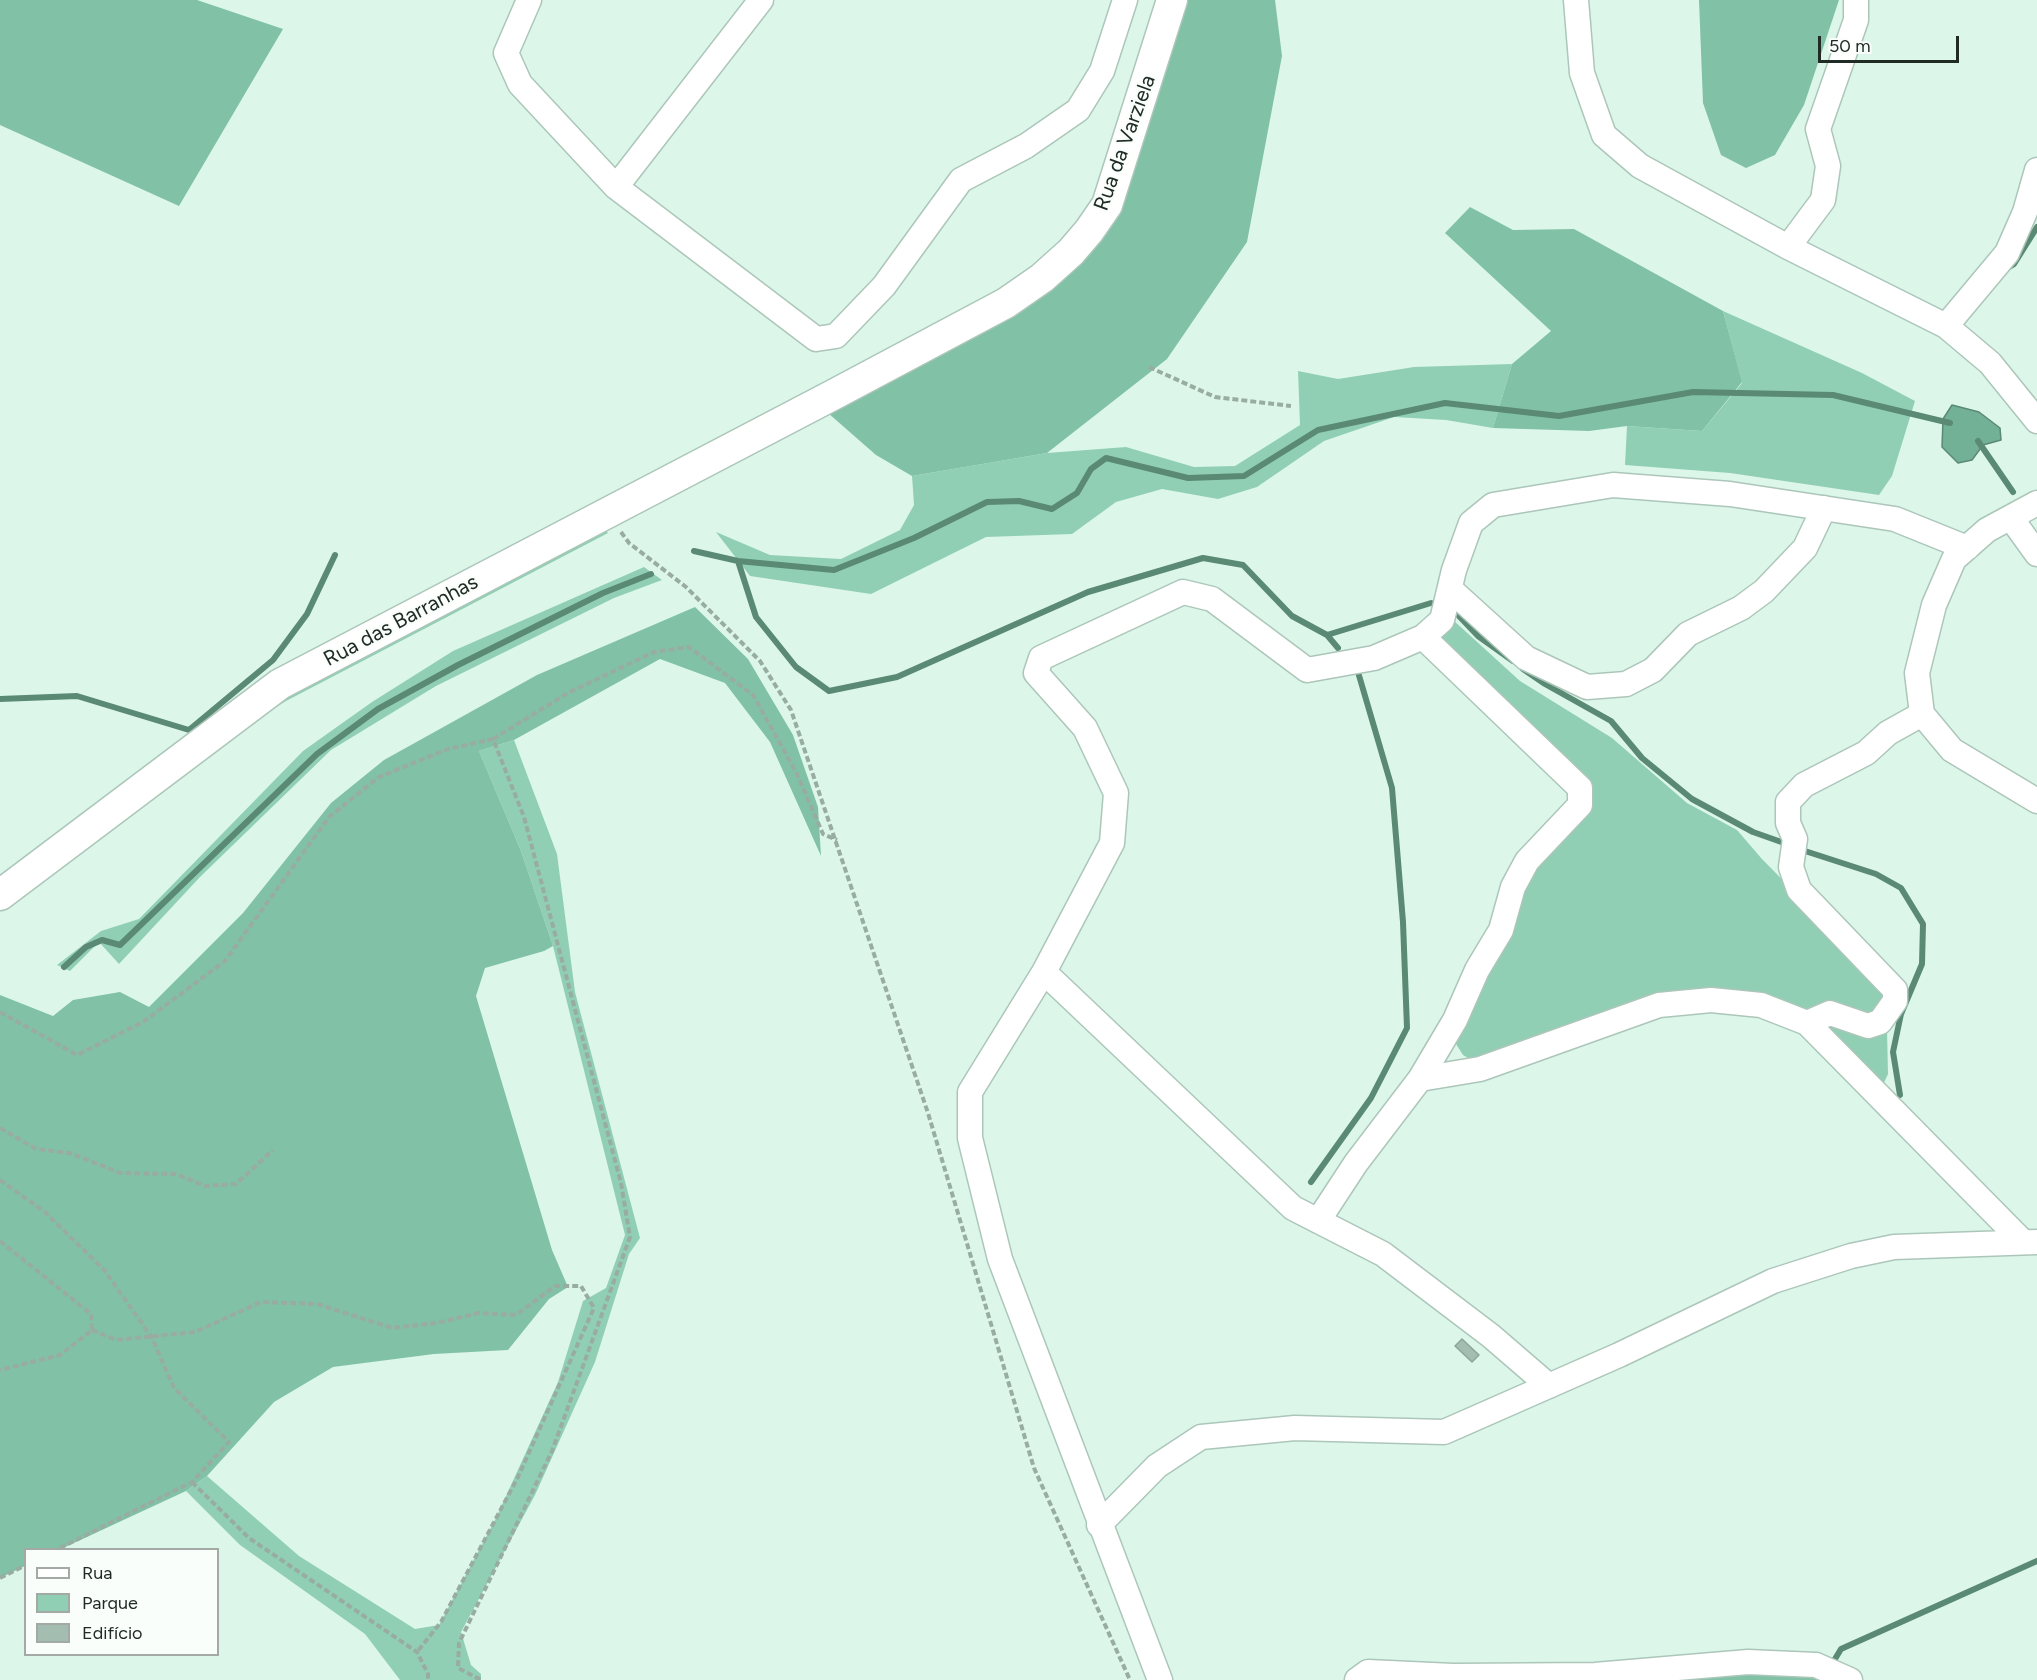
<!DOCTYPE html>
<html>
<head>
<meta charset="utf-8">
<style>
	body { margin:0 }
	#map { position:relative; width:2037px; height:1680px; overflow:hidden; background:#dcf7ea; font-family:Figtree,sans-serif }
	canvas { display:block }
	.legend { position:absolute; left:24px; top:1548px; width:195px; height:108px; box-sizing:border-box; background:#f9fefb; border:2px solid #a3aaa6; margin:0; padding:8px 10px; list-style:none; font-size:18px; color:#212b26 }
	.legend li { display:flex; align-items:center; gap:12px; height:30px }
	.legend b { width:30px; border:2px solid #a3aaa6 }
	.scale { position:absolute; left:1818px; top:36px; width:141px; height:27px; box-sizing:border-box; border:3px solid #212b26; border-top:0; padding-left:8px; font-size:18px; line-height:21px; white-space:nowrap; color:#212b26; -webkit-text-stroke:4px #f9fefb; paint-order:stroke }
</style>
</head>
<body>
<div id="map">
<canvas width="2037" height="1680"></canvas>
<ul class="legend">
<li><b style="height:8px;background:#fff"></b>Rua</li>
<li><b style="height:16px;background:#91cfb4"></b>Parque</li>
<li><b style="height:16px;background:#a3bdb1"></b>Edifício</li>
</ul>
<div class="scale">50 m</div>
</div>
<script>
const ctx = document.querySelector('canvas').getContext('2d');
ctx.lineJoin = 'round';
function fill(path, color) {
  ctx.fillStyle = color;
  ctx.fill(path, 'evenodd');
}
function shape(rows) {
  const path = new Path2D();
  for (const r of rows) {
    path.moveTo(r[0], r[1]);
    for (let i = 2; i < r.length; i += 2) path.lineTo(r[i], r[i + 1]);
  }
  return path;
}
function strokePath(path, color, width, dash) {
  ctx.strokeStyle = color;
  ctx.lineWidth = width;
  ctx.lineCap = dash ? 'butt' : 'round';
  ctx.setLineDash(dash || []);
  ctx.stroke(path);
}
function label(font, color, halo, rows, align = 'center') {
  ctx.font = font + ' Figtree,sans-serif';
  ctx.lineWidth = 4.5;
  ctx.setLineDash([]);
  ctx.textBaseline = 'middle';
  ctx.strokeStyle = halo;
  ctx.fillStyle = color;
  for (const [text, x, y, turn = 0] of rows) {
    ctx.save();
    ctx.translate(x, y);
    ctx.rotate((+turn || 0) * Math.PI / 180);
    ctx.textAlign = isNaN(turn) ? turn : align;
    if (halo) ctx.strokeText(text, 0, 0);
    ctx.fillText(text, 0, 0);
    ctx.restore();
  }
}
fill(shape([
	[1723,311,1862,373,1915,401,1892,476,1879,495,1730,473,1625,465,1627,426,1702,431,1742,383],
	[1512,364,1493,428,1446,420,1394,417,1324,441,1257,487,1218,499,1162,489,1116,502,1072,534,986,537,871,594,750,576,716,532,770,555,841,559,900,530,914,505,912,476,1047,453,1126,447,1194,467,1235,466,1300,425,1298,371,1338,379,1414,367],
	[602,526,608,533,286,701,201,754,282,696],
	[644,567,662,580,614,598,436,686,331,750,200,877,119,964,99,942,70,971,57,965,101,931,139,919,303,751,372,702,453,651],
	[1453,620,1520,681,1612,738,1687,803,1737,830,1762,859,1890,989,1871,1016,1809,1019,1694,999,1478,1064,1463,1055,1456,1044,1462,1015,1524,874,1583,809,1435,640],
	[514,740,557,854,575,992,640,1238,629,1254,595,1362,535,1495,461,1632,471,1665,481,1674,481,1680,400,1680,365,1634,240,1545,186,1491,207,1476,299,1556,415,1629,439,1625,496,1518,558,1382,583,1301,606,1288,625,1235,553,946,521,851,479,751],
	[1823,1020,1887,1030,1888,1074,1883,1085,1818,1027]
]), '#91cfb4');
fill(shape([
	[0,0,197,0,283,29,179,206,0,125],
	[1185,0,1275,0,1282,56,1247,242,1167,359,1047,453,912,476,876,455,828,413,1073,265],
	[1699,0,1839,0,1804,105,1775,155,1746,168,1721,155,1703,103],
	[1470,207,1513,230,1574,229,1723,311,1742,382,1702,431,1627,426,1589,431,1493,428,1512,364,1551,331,1445,233],
	[695,607,748,659,793,735,818,807,821,856,770,742,725,683,660,659,514,740,479,751,521,851,553,946,544,951,485,968,476,996,552,1250,568,1287,549,1299,508,1350,434,1354,333,1367,274,1402,207,1476,186,1491,61,1549,26,1550,25,1566,0,1578,0,995,53,1016,73,1000,120,992,149,1007,243,913,331,803,384,760,537,675],
	[1705,1673,1803,1674,1818,1680,1622,1680]
]), '#81c1a6');
const water = shape([
	[1952,405,1979,412,2000,428,2001,440,1983,445,1972,460,1958,463,1942,447,1943,419,1952,405]
]);
fill(water, '#72b196');
strokePath(water, '#5a8974', 1.5);
strokePath(shape([
	[2006,269,2014,264,2037,227],
	[1978,441,2013,492],
	[694,551,738,561,834,570,914,538,987,502,1019,501,1052,509,1077,493,1091,469,1106,458,1188,478,1244,476,1318,430,1445,403,1559,416,1693,392,1833,395,1950,423],
	[738,561,756,617,796,667,829,691,897,677,1088,592,1203,558,1243,565,1292,616,1327,635,1431,603],
	[1457,614,1478,636,1513,661],
	[1327,635,1338,648],
	[1523,669,1545,684,1611,721,1642,758,1692,799,1753,832,1787,844],
	[0,699,77,696,189,730,273,660,307,614,335,555],
	[1805,851,1876,874,1901,888,1923,924,1922,964,1901,1014,1893,1052,1900,1095],
	[64,967,86,947,102,940,120,945,317,754,378,709,458,665,603,593,651,574],
	[1311,1182,1371,1098,1407,1028,1403,922,1392,788,1358,672],
	[1832,1664,1841,1649,2037,1561]
]), '#5a8974', 6);
const building = shape([
	[1462,1339,1479,1355,1472,1362,1455,1346,1462,1339]
]);
fill(building, '#a3bdb1');
strokePath(building, '#8da69a', 1.5);
const minor = shape([
	[529,0,506,53,520,84,616,187,816,339,836,336,884,286,961,180,1026,146,1078,110,1102,71,1125,0],
	[1576,0,1582,73,1604,135,1640,166,1788,247,1946,326,1990,363,2037,421],
	[616,187,761,0],
	[1788,247,1823,200,1828,166,1818,129,1856,20,1856,0],
	[1946,326,2007,253,2025,212,2037,170],
	[2037,503,1987,530,1954,559,1934,605,1917,673,1922,714,1952,750,2037,801],
	[2011,518,2037,554],
	[1450,589,1526,658,1587,687,1626,684,1653,670,1688,634,1741,608,1764,591,1805,548,1824,508],
	[1044,972,1293,1208,1383,1254,1491,1336,1549,1386],
	[1807,1023,1830,1013,1868,1026,1880,1022,1895,1001,1895,990,1799,890,1791,867,1795,839,1788,823,1788,802,1804,785,1866,753,1888,733,1922,714],
	[1420,1079,1480,1069,1659,1005,1711,1000,1761,1005,1807,1023,2023,1242],
	[1318,1221,1356,1163,1420,1079,1455,1020,1477,970,1501,930,1513,887,1527,861,1580,805,1580,788,1423,637],
	[1099,1525,1157,1466,1201,1437,1295,1428,1444,1432,1619,1355,1773,1281,1851,1256,1894,1247,2037,1242],
	[1160,1680,1000,1259,970,1138,970,1092,1044,972,1112,843,1116,793,1085,728,1036,673,1041,658,1183,592,1212,599,1307,670,1374,658,1423,637,1442,620,1454,570,1471,523,1493,505,1613,485,1730,494,1895,519,1967,548],
	[1357,1680,1368,1672,1453,1676,1595,1675,1748,1662,1816,1665,1850,1680]
]);
const major = shape([
	[0,895,280,684,833,395,1006,303,1042,278,1071,252,1089,231,1107,205,1172,0]
]);
strokePath(minor, '#acc6ba', 27);
strokePath(major, '#acc6ba', 33);
strokePath(shape([
	[1149,367,1215,397,1291,406],
	[621,532,629,543,686,587,760,661,791,710,928,1113,1034,1468,1130,1680],
	[493,739,568,693,654,652,689,647,753,695,797,774,823,834,837,840],
	[0,1012,77,1055,143,1022,225,961,329,817,379,777,448,749,493,739,524,817,621,1183,630,1237,552,1451,459,1643,458,1668,481,1680],
	[0,1128,36,1149,70,1153,120,1173,176,1174,205,1186,236,1184,273,1150],
	[0,1180,46,1213,105,1271,152,1338,174,1388,229,1442,192,1482,56,1550],
	[0,1241,91,1314,92,1330,60,1355,0,1370],
	[92,1330,116,1340,195,1332,261,1302,317,1304,392,1328,437,1323,478,1313,516,1315,555,1286,581,1286,594,1308,518,1477,441,1622,417,1652],
	[192,1482,249,1538,417,1652,428,1674,428,1680],
	[0,1578,26,1565]
]), '#98aca2', 4, [6, 3]);
strokePath(minor, '#fff', 24);
strokePath(major, '#fff', 30);
label('21px', '#212b26', '#f9fefb', [
	["Rua da Varziela",1125,143,-70],
	["Rua das Barranhas",401,621,-28]
]);
</script>
</body>
</html>
